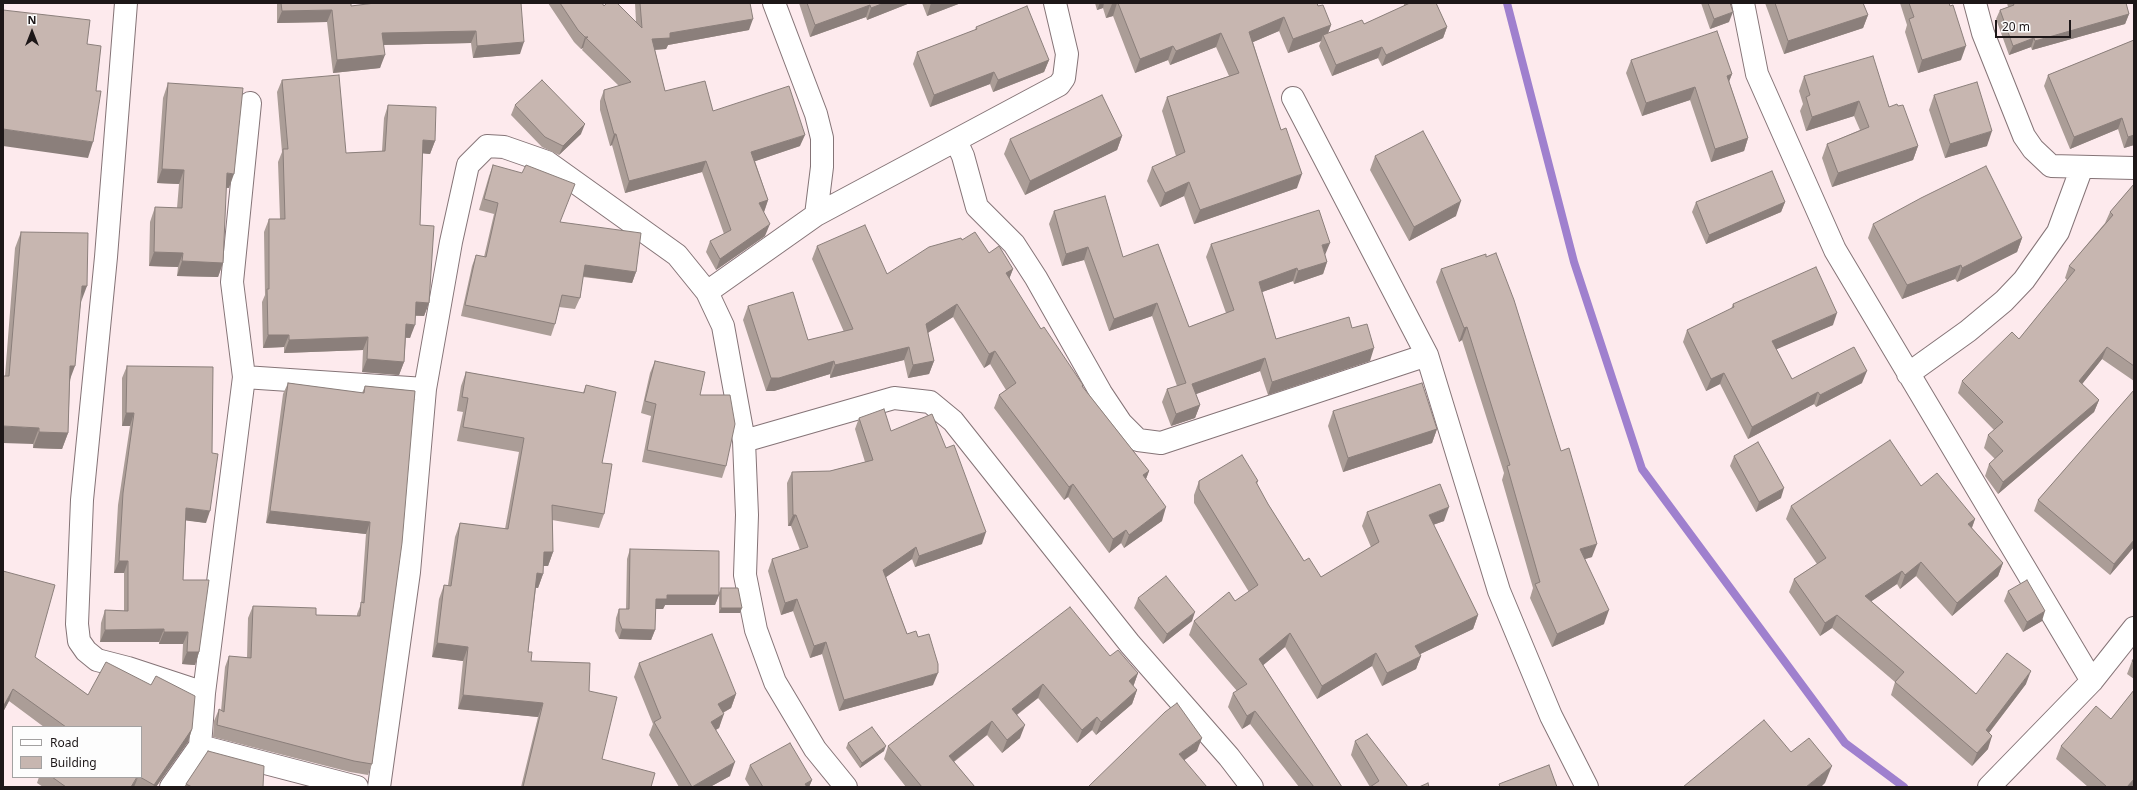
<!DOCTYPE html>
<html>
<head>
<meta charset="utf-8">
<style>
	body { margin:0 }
	#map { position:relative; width:2137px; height:790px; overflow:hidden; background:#fdeaed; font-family:"Noto Sans",sans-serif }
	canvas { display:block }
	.frame { position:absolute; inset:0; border:4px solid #1d1718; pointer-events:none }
	.legend { position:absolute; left:12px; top:726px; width:130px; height:52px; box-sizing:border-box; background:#fdfdfd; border:1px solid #a3a1a1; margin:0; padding:5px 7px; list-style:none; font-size:12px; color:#1d1718 }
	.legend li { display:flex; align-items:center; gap:8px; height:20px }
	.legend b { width:20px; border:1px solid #a3a1a1 }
	.north { position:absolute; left:12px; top:12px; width:40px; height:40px; -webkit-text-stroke:3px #fdfdfd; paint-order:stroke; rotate:0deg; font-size:11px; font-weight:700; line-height:16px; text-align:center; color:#1d1718 }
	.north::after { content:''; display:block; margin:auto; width:14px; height:18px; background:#1d1718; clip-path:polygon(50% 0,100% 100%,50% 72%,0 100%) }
	.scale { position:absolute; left:1995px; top:20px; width:76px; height:18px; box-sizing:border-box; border:2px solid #1d1718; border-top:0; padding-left:5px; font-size:12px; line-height:14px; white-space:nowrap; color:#1d1718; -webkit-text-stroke:3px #fdfdfd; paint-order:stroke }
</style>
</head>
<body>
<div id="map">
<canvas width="2137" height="790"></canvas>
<div class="frame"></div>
<ul class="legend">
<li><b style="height:5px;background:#fff"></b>Road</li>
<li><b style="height:11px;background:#c7b6b0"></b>Building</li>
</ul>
<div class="north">N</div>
<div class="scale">20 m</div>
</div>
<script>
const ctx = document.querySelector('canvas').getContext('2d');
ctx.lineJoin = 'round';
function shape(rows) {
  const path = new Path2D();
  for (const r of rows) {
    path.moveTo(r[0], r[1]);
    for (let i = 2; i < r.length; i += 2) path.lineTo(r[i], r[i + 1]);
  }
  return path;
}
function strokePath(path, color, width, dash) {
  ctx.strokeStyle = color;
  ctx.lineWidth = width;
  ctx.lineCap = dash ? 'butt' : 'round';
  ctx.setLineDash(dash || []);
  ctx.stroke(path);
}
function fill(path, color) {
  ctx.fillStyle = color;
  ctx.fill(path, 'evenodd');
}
strokePath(shape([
	[1507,3,1574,262,1642,469,1845,743,1904,787]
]), '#9f80ce', 8);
const minor = shape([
	[126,3,106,257,82,500,77,624,79,641,86,651,97,660,128,668,204,693],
	[774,3,816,114,822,138,822,167,816,215],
	[1743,3,1757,74,1835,250,2092,681],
	[1975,3,1983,33,2024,136,2033,149,2051,166,2134,168],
	[1293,98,1427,355,1499,591,1551,716,1587,787],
	[956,141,963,156,977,207,1014,244,1036,278,1101,393,1121,423,1138,440,1161,443,1427,355],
	[707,292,816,215,1059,85,1064,78,1067,54,1055,3],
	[1908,374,1968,331,2004,301,2024,280,2058,232,2082,167],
	[244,377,425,389],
	[744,441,894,398,930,402,953,421,1130,644,1229,757,1252,787],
	[200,746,357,787],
	[171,787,200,746,204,693,244,377,232,282,250,103],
	[379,787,409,572,425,389,451,242,468,165,487,146,504,147,547,162,677,255,707,292,723,326,744,441,747,515,745,575,756,630,775,682,815,749,846,787],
	[1989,787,2092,681,2134,628]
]);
strokePath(minor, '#857477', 24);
strokePath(minor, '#fff', 22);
fill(shape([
	[277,3,351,3,351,6,521,3,520,54,473,58,471,43,384,45,380,68,333,73,327,22,277,23],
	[548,3,602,3,604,6,636,22,635,3,750,3,749,30,668,45,666,49,655,50,665,91,800,146,755,161,768,200,764,212,763,212,765,236,716,270,706,252,710,241,724,234,702,172,625,193,612,145,610,146,600,110,600,101,604,90,619,86,582,50,583,48,581,49,574,42],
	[799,3,910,3,867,20,866,17,810,37],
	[922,3,961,3,927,16],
	[1095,3,1317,3,1318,6,1331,25,1328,33,1364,24,1404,6,1404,3,1436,3,1447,27,1443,38,1382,66,1378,58,1332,76,1319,46,1321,41,1288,53,1279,31,1253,42,1297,188,1194,224,1184,196,1160,207,1147,181,1152,167,1176,156,1162,111,1167,97,1229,76,1216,47,1170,65,1168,60,1135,73,1113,16,1106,18,1103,8,1097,10],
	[1701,3,1730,3,1729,22,1710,29],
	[1765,3,1863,3,1868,15,1863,28,1784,54],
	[1900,3,1949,3,1961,60,1918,73,1905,32,1907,25],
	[2007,3,2126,3,2129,14,2125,24,2032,50,2031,47,2009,55,1996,19,2000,10,2008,7],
	[976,27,1049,60,1044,72,993,92,990,84,930,107,913,64,917,52,975,30],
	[2134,40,2134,145,2124,148,2118,129,2070,149,2044,86,2048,75],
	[1631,60,1732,74,1729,81,1748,138,1744,151,1711,162,1690,100,1642,116,1626,73],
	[1804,76,1889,107,1898,106,1918,146,1913,160,1832,187,1822,158,1827,144,1860,130,1854,116,1806,131,1800,111,1803,104,1799,91],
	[282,80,346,153,382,151,384,118,388,105,435,141,430,154,423,153,420,225,429,303,424,316,415,316,410,338,406,338,404,362,399,375,362,372,363,350,284,353,284,347,263,348,262,302,265,295,264,232,269,219,280,219,278,162,282,152,277,92],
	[168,83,229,188,226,188,223,263,218,277,177,276,178,267,149,266,150,222,155,207,177,208,179,184,157,183,163,98],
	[1934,95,1987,146,1945,158,1929,110],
	[515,105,581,134,559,155,542,147,511,115],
	[1122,136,1117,150,1025,195,1004,154,1010,139],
	[1375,156,1456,216,1409,241,1370,170],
	[493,165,561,223,636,272,632,283,583,277,580,298,575,309,559,307,555,324,551,336,461,316,472,266,476,255,484,257,494,214,479,210,489,176],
	[2134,184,2134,381,2102,359,2082,384,2099,400,2094,412,1998,494,1985,476,1989,464,1995,459,1984,448,1988,435,1994,430,1958,393,1962,381,2019,339,2067,280,2065,278,2069,266,2105,223,2110,212],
	[1696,202,1785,202,1781,212,1706,244,1692,212],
	[1054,211,1123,257,1189,327,1226,313,1206,257,1211,244,1325,255,1327,262,1323,274,1294,284,1293,281,1262,292,1276,339,1352,328,1370,361,1268,395,1260,371,1196,394,1200,405,1195,418,1171,426,1162,402,1167,389,1177,386,1152,316,1109,331,1084,260,1062,266,1049,224],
	[1873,224,2022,238,2017,252,1957,282,1955,279,1902,299,1868,238],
	[21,232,81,302,70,382,68,433,62,449,33,448,33,444,5,376,15,248],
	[962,240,989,253,1013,269,1009,279,1041,329,1083,385,1083,387,1149,471,1146,479,1162,521,1124,548,1121,543,1109,553,1068,497,1064,500,994,408,999,395,1006,390,990,364,984,368,953,317,928,333,934,361,929,374,908,378,904,360,830,378,830,374,774,391,766,391,743,320,748,306,808,340,844,332,812,259,817,246,887,274],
	[1441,269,1592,557,1585,559,1604,624,1552,647,1530,598,1533,588,1502,480,1504,473,1462,340,1459,342,1436,282],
	[1733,304,1833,325,1776,349,1792,379,1862,383,1816,407,1814,404,1748,439,1720,384,1706,391,1683,342,1687,330,1731,309],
	[655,361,700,395,726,466,722,478,642,462,651,416,641,413,650,373],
	[127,366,206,523,186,520,183,580,199,652,195,665,182,664,183,644,159,644,159,642,100,642,101,623,105,610,124,611,124,573,114,573,118,505,130,426,122,426,122,378],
	[466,372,583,393,586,385,602,463,604,514,599,528,552,520,553,552,548,566,543,566,543,574,538,588,536,588,528,652,531,661,589,691,602,759,651,787,521,787,538,717,458,709,463,661,432,657,439,599,444,585,448,585,455,537,460,523,505,529,519,452,457,441,463,412,457,411,461,386],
	[288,383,362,393,365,386,415,391,372,764,368,775,350,772,213,737,214,721,219,709,221,711,225,667,229,656,247,658,248,618,253,606,316,615,357,616,357,614,361,604,366,534,266,523,283,394],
	[2134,390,2134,547,2110,575,2034,511,2038,500],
	[1333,411,1437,429,1432,443,1343,472,1328,426],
	[859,418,891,431,982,544,915,567,912,559,886,577,907,634,933,685,839,711,822,654,810,658,793,611,781,615,768,571,772,559,800,550,791,526,788,526,787,483,792,472,830,471,865,462,855,429],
	[1734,456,1781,498,1756,512,1730,466],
	[1199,481,1258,481,1257,484,1268,504,1304,561,1321,577,1371,547,1362,526,1367,512,1444,521,1433,525,1478,615,1473,629,1420,654,1421,656,1416,669,1382,686,1372,666,1317,699,1285,647,1263,665,1342,787,1299,787,1250,724,1242,729,1228,707,1233,693,1237,691,1189,635,1194,621,1235,601,1249,592,1194,503,1194,495],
	[1921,486,1975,519,1972,528,2003,563,1998,576,1952,616,1916,576,1900,589,1897,584,1871,601,1976,694,2026,684,1989,733,1988,749,1972,766,1891,695,1895,682,1832,628,1820,636,1789,592,1794,579,1817,564,1786,519,1791,506],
	[630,549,719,593,721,588,740,613,719,613,719,595,715,605,665,605,663,609,655,609,655,630,651,640,619,639,615,631,616,618,619,609,626,609,627,559],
	[3,571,35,657,88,695,192,729,188,742,156,787,43,787,37,783,39,777,141,777,141,727,44,727,9,701,3,712],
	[2008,591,2042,621,2023,632,2004,601],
	[1138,598,1192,621,1163,644,1134,608],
	[1110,656,1138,673,1133,687,1137,690,1132,704,1096,735,1092,730,1077,743,1038,698,1017,715,1020,738,1002,753,987,735,954,762,975,787,906,787,884,759,888,746],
	[2134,658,2134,679,2127,674,2132,661],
	[639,663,736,694,731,708,723,713,719,728,716,730,730,776,710,787,679,787,649,735,653,724,634,677],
	[2134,690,2134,787,2088,787,2056,759,2061,746,2111,719],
	[1355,741,1408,787,1370,787,1351,755],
	[848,743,884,751,860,768,846,748],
	[750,765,812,780,809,787,750,787,745,779],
	[186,784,263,787,184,787]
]), '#ab9d97');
fill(shape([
	[884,3,910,3,867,20,871,8],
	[931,3,961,3,927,16],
	[1100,3,1104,3,1103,8,1097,10],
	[1115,3,1117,3,1113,16,1106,18,1112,4],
	[870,5,866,17,810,37,815,25],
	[332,10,327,22,277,23,282,11],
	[1733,12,1729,22,1710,29,1714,19],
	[2129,14,2125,24,2032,50,2035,41],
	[1868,15,1863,28,1784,54,1788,41],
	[1284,17,1279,31,1244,46,1249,32],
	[753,19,749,30,668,45,666,49,648,50,652,39,670,33],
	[1331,25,1326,39,1323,35,1321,41,1288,53,1293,39],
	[1447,27,1443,38,1382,66,1386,55],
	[476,31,471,43,378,45,382,33],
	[1221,33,1216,47,1170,65,1176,51],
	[585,37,588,37,586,38,583,48,581,49],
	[2034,38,2031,47,2009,55,2013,46],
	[524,42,520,54,473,58,477,46],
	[1173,46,1168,60,1135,73,1140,59],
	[1966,46,1961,60,1918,73,1922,60],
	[1382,47,1378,58,1332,76,1336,65],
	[385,55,380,68,333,73,337,60],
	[1049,60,1044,72,993,92,998,80],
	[994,72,990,84,930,107,934,95],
	[1732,74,1727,87,1727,76],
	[1695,87,1690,100,1642,116,1646,103],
	[1859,101,1854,116,1806,131,1812,117],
	[2122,118,2118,129,2070,149,2074,137],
	[585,124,581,134,559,155,563,146],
	[3,129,93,142,88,158,3,146],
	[1992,131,1987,146,1945,158,1950,144],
	[614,134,616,134,612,145,610,146],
	[805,135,800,146,747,164,751,152],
	[2134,135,2134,145,2124,148,2128,137],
	[1122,136,1117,150,1025,195,1030,181],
	[1748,138,1744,151,1711,162,1715,149],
	[423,140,435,141,430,154,418,153],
	[1918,146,1913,160,1832,187,1838,173],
	[706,161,702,172,625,193,629,181],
	[162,169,184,170,179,184,157,183],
	[227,173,234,174,229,188,222,187],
	[1302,174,1297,188,1194,224,1200,210],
	[1189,182,1184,196,1160,207,1165,193],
	[768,200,764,212,754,215,759,203],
	[1461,201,1456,216,1409,241,1414,227],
	[1785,202,1781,212,1706,244,1709,235],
	[770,224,765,236,716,270,720,259],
	[2022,238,2017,252,1957,282,1962,268],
	[1330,243,1325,255,1322,245],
	[1088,247,1084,260,1062,266,1066,254],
	[154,252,183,253,178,267,149,266],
	[182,261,223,263,218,277,177,276],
	[1327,262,1323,274,1294,284,1298,271],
	[585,265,636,272,632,283,581,276],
	[1961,265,1955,279,1902,299,1907,285],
	[1297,268,1293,281,1254,295,1259,282],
	[1013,269,1008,282,1006,273],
	[82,286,87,286,81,302],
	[416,302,429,303,424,316,412,315],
	[1157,303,1152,316,1109,331,1114,319],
	[957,304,953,317,921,337,926,324],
	[1837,313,1833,325,1768,353,1772,341],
	[406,324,415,325,410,338,402,337],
	[1467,327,1462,340,1459,342,1464,328],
	[268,335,289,335,284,347,263,348],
	[368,337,363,350,284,353,289,340],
	[909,347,904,360,830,378,835,365],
	[2107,347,2102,359,2075,393,2079,381],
	[1374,348,1370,361,1268,395,1272,382],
	[995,351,990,364,984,368,989,354],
	[1265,358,1260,371,1188,397,1192,384],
	[367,359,404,362,399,375,362,372],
	[834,361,830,374,774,391,766,391,771,378],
	[934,361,929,374,908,378,913,365],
	[70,366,75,366,69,382],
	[1867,371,1862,383,1816,407,1820,395],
	[1724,373,1720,384,1706,391,1711,379],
	[1818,392,1814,404,1748,439,1752,427],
	[2099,400,2094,412,1998,494,2003,482],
	[1200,405,1195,418,1171,426,1176,414],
	[126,413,134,413,130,426,122,426],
	[3,426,39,428,33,444,3,443],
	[1437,429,1432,443,1343,472,1348,458],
	[39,432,68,433,62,449,33,448],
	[1149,471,1144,484,1143,475],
	[1073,484,1068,497,1064,500,1069,487],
	[1784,488,1781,498,1756,512,1759,502],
	[1166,507,1162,521,1124,548,1129,535],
	[1449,507,1444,521,1424,528,1429,515],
	[186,508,210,511,206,523,182,520],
	[270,511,370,522,366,534,266,523],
	[793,515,796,515,791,526,788,526],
	[1975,519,1970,532,1968,524],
	[1126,530,1121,543,1109,553,1113,539],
	[986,532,982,544,915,567,919,556],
	[2134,540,2134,547,2110,575,2114,564],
	[1597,544,1592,557,1575,562,1580,549],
	[916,547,912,559,879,582,883,570],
	[544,552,553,552,548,566,539,566],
	[119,561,128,561,124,573,114,573],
	[1921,562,1916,576,1900,589,1905,575],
	[2003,563,1998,576,1952,616,1957,603],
	[1902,571,1897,584,1860,609,1865,596],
	[537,573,543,574,538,588,532,587],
	[667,595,719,595,715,605,665,605,663,609,652,609,656,599],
	[797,599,793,611,781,615,785,603],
	[721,608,742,608,740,613,719,613],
	[1609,610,1604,624,1552,647,1557,634],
	[2045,611,2042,621,2023,632,2027,622],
	[1195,612,1192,621,1163,644,1167,634],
	[1478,615,1473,629,1410,659,1415,646],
	[1837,615,1832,628,1820,636,1825,623],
	[164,629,159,642,100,642,105,630],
	[622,629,655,630,651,640,619,639],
	[164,632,188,632,183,644,159,644],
	[1290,633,1285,647,1255,672,1259,659],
	[826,642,822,654,810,658,814,646],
	[437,643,468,647,463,661,432,657],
	[187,652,199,652,195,665,182,664],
	[1376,653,1372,666,1317,699,1322,686],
	[1421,656,1416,669,1382,686,1387,673],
	[2031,671,2026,684,1981,743,1986,730],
	[938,673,933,685,839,711,844,700],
	[1138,673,1133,687,1129,681],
	[1043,684,1038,698,1007,722,1012,709],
	[13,689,9,701,3,712,3,707],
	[1137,690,1132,704,1096,735,1101,722],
	[736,694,731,708,713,718,718,704],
	[463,695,543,703,538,717,458,709],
	[1255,711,1250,724,1242,729,1247,716],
	[724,714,719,728,706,735,711,722],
	[1097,717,1092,730,1077,743,1082,730],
	[992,721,987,735,944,769,949,756],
	[1025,725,1020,738,1002,753,1007,740],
	[192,729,188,742,156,787,153,787,154,785],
	[1992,736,1988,749,1972,766,1977,753],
	[1202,738,1197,751,1175,767,1179,754],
	[886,746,884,751,860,768,862,763],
	[735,762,730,776,710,787,692,787],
	[1832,766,1825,783,1821,787,1806,787],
	[138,777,134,787,131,787],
	[2134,779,2134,787,2127,787],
	[812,780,809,787,804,787,805,784]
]), '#8b7f7b');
const building = shape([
	[281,3,351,3,351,6,375,3,521,3,524,42,477,46,476,31,382,33,385,55,337,60,332,10,282,11,281,3],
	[560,3,602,3,604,6,607,3,617,3,642,28,640,3,750,3,753,19,670,33,670,38,652,39,665,91,705,81,713,111,789,86,805,135,751,152,768,200,759,203,770,224,720,259,710,241,731,230,706,161,629,181,616,134,614,134,604,98,604,90,631,82,586,38,588,37,585,37,578,30,560,3],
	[807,3,884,3,871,8,870,5,815,25,807,3],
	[1118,3,1317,3,1318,6,1323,5,1331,25,1293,39,1284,17,1249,32,1281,130,1286,128,1302,174,1200,210,1189,182,1165,193,1152,167,1185,152,1167,97,1239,73,1221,33,1176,51,1173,46,1140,59,1118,3],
	[1410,3,1436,3,1447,27,1386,55,1382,47,1336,65,1323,35,1362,20,1364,24,1410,3],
	[1708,3,1730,3,1733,12,1714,19,1708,3],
	[1775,3,1863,3,1868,15,1788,41,1775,3],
	[1909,3,1949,3,1950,6,1953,5,1966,46,1922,60,1909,19,1914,17,1909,3],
	[2013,3,2126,3,2129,14,2035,41,2034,38,2013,46,2000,10,2014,5,2013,3],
	[1027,6,1049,60,998,80,994,72,934,95,917,52,977,29,976,27,1027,6],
	[3,10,90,20,87,44,101,46,96,91,101,91,93,142,3,129,3,10],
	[1717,31,1732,74,1727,76,1748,138,1715,149,1695,87,1646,103,1631,60,1717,31],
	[2134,40,2134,135,2128,137,2122,118,2074,137,2048,75,2134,40],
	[1873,56,1889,107,1897,104,1898,106,1903,105,1918,146,1838,173,1827,144,1869,127,1859,101,1812,117,1806,97,1810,95,1804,76,1873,56],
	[339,75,346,153,385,151,388,105,436,107,435,141,423,140,420,225,434,226,429,303,416,302,415,325,406,324,404,362,367,359,368,337,289,340,289,335,268,335,267,289,269,289,269,219,285,219,283,149,288,149,282,80,339,75],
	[542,80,585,124,563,146,545,137,515,105,542,80],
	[1977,82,1992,131,1950,144,1934,95,1977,82],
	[168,83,243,88,234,174,227,173,223,263,182,261,183,253,154,252,155,207,182,208,184,170,162,169,168,83],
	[1102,95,1122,136,1030,181,1010,139,1102,95],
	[1423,131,1461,201,1414,227,1375,156,1423,131],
	[493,165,522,173,526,165,575,184,560,222,641,233,636,272,585,265,580,298,562,295,555,324,465,305,476,255,486,257,498,203,484,199,493,165],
	[1986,166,2022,238,1962,268,1961,265,1907,285,1873,224,1921,198,1986,166],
	[1772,171,1785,202,1709,235,1696,202,1772,171],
	[2134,184,2134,366,2107,347,2079,381,2099,400,2003,482,1989,464,2003,451,1988,435,2003,422,1962,381,2012,332,2019,339,2075,270,2069,266,2113,215,2110,212,2134,184],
	[1105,196,1123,257,1158,244,1189,327,1234,310,1211,244,1319,210,1330,243,1322,245,1327,262,1298,271,1297,268,1259,282,1276,339,1349,317,1352,328,1367,324,1374,348,1272,382,1265,358,1192,384,1200,405,1176,414,1167,389,1186,383,1157,303,1114,319,1088,247,1066,254,1054,211,1105,196],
	[865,225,887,274,929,247,961,238,962,240,975,232,989,253,999,246,1013,269,1006,273,1041,329,1044,327,1083,385,1082,386,1149,471,1143,475,1166,507,1129,535,1126,530,1113,539,1073,484,1069,487,999,395,1016,383,995,351,989,354,957,304,926,324,934,361,913,365,909,347,835,365,834,361,779,378,771,378,748,306,793,292,808,340,853,329,817,246,865,225],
	[21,232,88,233,87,286,82,286,75,366,70,366,68,433,39,432,39,428,3,426,3,376,9,376,21,232],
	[1496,253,1514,300,1561,451,1569,448,1597,544,1580,549,1609,610,1557,634,1535,584,1540,582,1507,466,1510,465,1467,327,1464,328,1441,269,1486,254,1486,257,1496,253],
	[1816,267,1837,313,1772,341,1792,379,1854,347,1867,371,1820,395,1818,392,1752,427,1724,373,1711,379,1687,330,1734,307,1733,304,1816,267],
	[655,361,705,372,700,395,730,395,735,424,726,466,647,450,656,404,645,401,655,361],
	[127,366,213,367,212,453,218,454,210,511,186,508,183,580,209,580,199,652,187,652,188,632,164,632,164,629,105,630,105,610,128,611,128,561,119,561,123,493,134,413,126,413,127,366],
	[466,372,584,393,586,385,616,392,602,463,612,464,604,514,552,505,553,552,544,552,543,574,537,573,528,652,532,652,531,661,590,663,589,691,617,697,602,759,655,773,651,787,523,787,543,703,463,695,468,647,437,643,444,585,451,586,460,523,508,529,524,438,463,427,468,398,462,397,466,372],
	[288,383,364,393,365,386,415,391,402,543,372,764,354,761,217,725,219,709,224,712,229,656,251,658,253,606,316,608,316,615,360,616,361,602,364,603,370,522,270,511,288,383],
	[1422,383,1437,429,1348,458,1333,411,1422,383],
	[2134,390,2134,540,2114,564,2038,500,2134,390],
	[884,409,891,431,932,414,946,448,954,445,986,532,919,556,916,547,883,570,907,634,916,631,918,637,929,634,938,664,938,673,844,700,826,642,814,646,797,599,785,603,772,559,808,547,796,515,793,515,792,472,830,471,873,460,859,418,884,409],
	[1890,440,1921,486,1937,473,1975,519,1968,524,2003,563,1957,603,1921,562,1905,575,1902,571,1865,596,1976,694,2007,653,2031,671,1986,730,1992,736,1977,753,1895,682,1904,672,1837,615,1825,623,1794,579,1826,558,1791,506,1890,440],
	[1758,442,1784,488,1759,502,1734,456,1758,442],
	[1242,455,1258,481,1256,482,1268,504,1304,561,1309,558,1321,577,1379,542,1367,512,1440,484,1449,507,1429,515,1478,615,1415,646,1421,656,1387,673,1376,653,1322,686,1290,633,1259,659,1342,787,1314,787,1255,711,1247,716,1233,693,1247,684,1194,621,1229,592,1235,601,1258,585,1199,489,1199,481,1242,455],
	[630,549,719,551,719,595,667,595,667,599,656,599,655,630,622,629,619,621,619,609,629,609,630,549],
	[3,571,55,585,35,657,88,695,106,662,151,685,156,676,195,696,192,729,154,785,140,777,141,777,141,727,66,727,13,689,3,707,3,571],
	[1166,576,1195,612,1167,634,1138,598,1166,576],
	[2027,580,2045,611,2027,622,2008,591,2027,580],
	[721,588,738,588,742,608,721,608,721,588],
	[1070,607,1110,656,1118,650,1138,673,1129,681,1137,690,1101,722,1097,717,1082,730,1043,684,1012,709,1025,725,1007,740,992,721,949,756,975,787,922,787,888,746,1070,607],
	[712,634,736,694,718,704,724,714,711,722,735,762,692,787,654,722,661,718,639,663,712,634],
	[2134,658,2134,663,2132,661,2134,658],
	[2134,690,2134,779,2127,787,2107,787,2061,746,2096,706,2111,719,2134,690],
	[1177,703,1202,738,1179,754,1207,787,1088,787,1165,712,1177,703],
	[1764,720,1791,752,1809,738,1832,766,1806,787,1683,787,1764,720],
	[872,727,886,746,862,763,848,743,872,727],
	[1367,734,1408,787,1370,787,1379,781,1355,741,1367,734],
	[790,743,812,780,805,784,807,787,763,787,750,765,790,743],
	[208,751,264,766,263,787,192,787,186,784,208,751],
	[1549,765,1557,787,1500,787,1499,784,1549,765],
	[52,777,137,777,131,787,66,787,52,777],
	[1428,783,1429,787,1419,787,1428,783]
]);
fill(building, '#c7b6b0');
strokePath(building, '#8b7f7b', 1);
</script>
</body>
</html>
